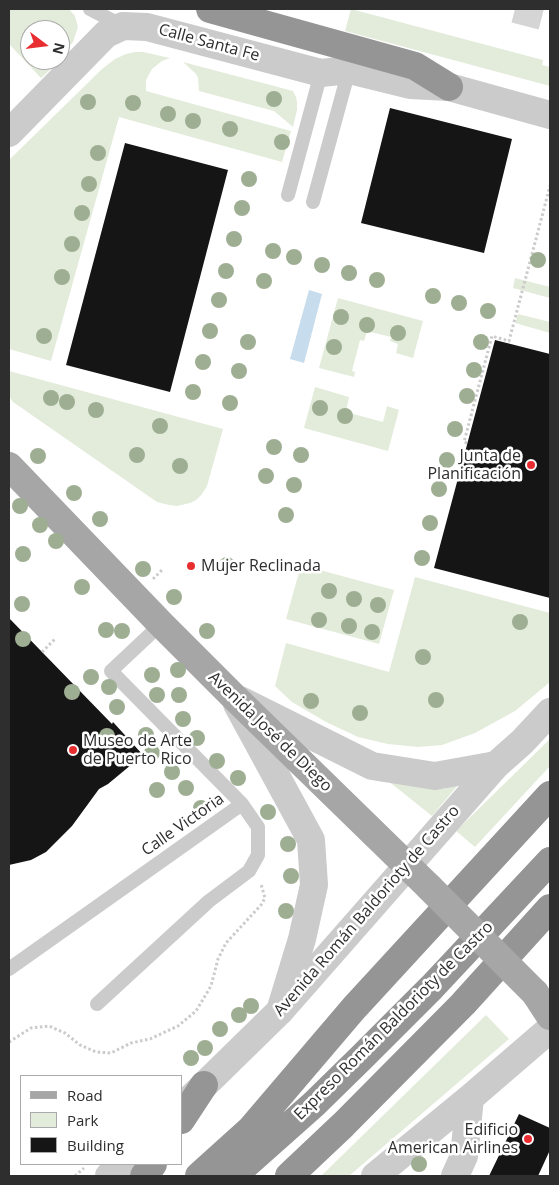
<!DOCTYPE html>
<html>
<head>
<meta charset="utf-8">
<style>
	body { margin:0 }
	#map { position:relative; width:559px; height:1185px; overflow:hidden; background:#fff; font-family:"Open Sans",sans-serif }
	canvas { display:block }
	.frame { position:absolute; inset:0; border:10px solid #2e2e2e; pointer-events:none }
	.legend { position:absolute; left:20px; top:1075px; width:162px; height:90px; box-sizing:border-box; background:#fff; border:1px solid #ababab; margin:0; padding:6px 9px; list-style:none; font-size:15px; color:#2e2e2e }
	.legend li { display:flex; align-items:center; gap:10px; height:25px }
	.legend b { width:25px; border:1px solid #ababab }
	.north { position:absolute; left:20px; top:20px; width:50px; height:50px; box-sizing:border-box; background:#fff; border:1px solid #ababab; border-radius:50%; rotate:105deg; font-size:14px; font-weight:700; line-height:20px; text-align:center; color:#2e2e2e }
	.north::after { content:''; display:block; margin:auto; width:18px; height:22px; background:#e82d31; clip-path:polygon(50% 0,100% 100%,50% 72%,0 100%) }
</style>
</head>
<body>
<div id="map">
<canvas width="559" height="1185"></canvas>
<div class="frame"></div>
<ul class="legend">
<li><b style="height:6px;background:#a6a6a6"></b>Road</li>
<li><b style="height:14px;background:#e3ecdb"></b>Park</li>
<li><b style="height:14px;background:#151515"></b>Building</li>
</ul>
<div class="north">N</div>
</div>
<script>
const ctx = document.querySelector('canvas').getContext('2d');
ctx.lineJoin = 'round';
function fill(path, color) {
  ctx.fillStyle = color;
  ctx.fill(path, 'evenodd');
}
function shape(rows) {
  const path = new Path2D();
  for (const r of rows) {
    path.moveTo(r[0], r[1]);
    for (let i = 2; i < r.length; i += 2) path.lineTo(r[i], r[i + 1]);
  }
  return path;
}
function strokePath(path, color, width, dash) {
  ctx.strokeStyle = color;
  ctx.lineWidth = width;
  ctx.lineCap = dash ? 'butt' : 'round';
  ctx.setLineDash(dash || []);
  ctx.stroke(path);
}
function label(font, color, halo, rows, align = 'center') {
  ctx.font = font + ' "Open Sans",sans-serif';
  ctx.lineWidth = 5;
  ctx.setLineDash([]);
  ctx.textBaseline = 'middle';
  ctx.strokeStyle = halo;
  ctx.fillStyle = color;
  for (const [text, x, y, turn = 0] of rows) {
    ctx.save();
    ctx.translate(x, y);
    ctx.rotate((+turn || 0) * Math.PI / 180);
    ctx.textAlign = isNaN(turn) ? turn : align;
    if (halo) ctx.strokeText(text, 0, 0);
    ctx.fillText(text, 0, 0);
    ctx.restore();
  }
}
fill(shape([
	[9,9,69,9,75,16,78,27,73,42,60,57,60,30,30,30,30,60,58,60,50,70,41,78,9,44],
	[351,9,543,60,542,65,550,67,550,86,345,31],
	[135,52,143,52,170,58,162,61,152,69,146,80,146,91,291,131,282,162,119,117,51,361,9,349,9,160,102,69,115,59,126,54],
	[183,62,293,91,296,97,297,102,297,110,293,127,274,111,199,91,198,78,196,74],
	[515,278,550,287,550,298,513,288],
	[338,298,423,321,413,358,396,353,398,344,390,341,391,337,367,331,364,341,360,340,352,371,355,372,354,377,319,368],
	[518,314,550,322,550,333,515,323],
	[9,371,223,429,207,486,202,494,196,500,190,503,177,506,169,505,157,502,13,402,9,396],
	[315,387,349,397,346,412,383,422,387,406,399,410,388,451,304,428],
	[301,565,394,590,379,644,286,619],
	[415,577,550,613,550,682,515,711,475,733,442,745,418,747,388,744,358,737,326,722,292,702,275,686,286,643,389,672],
	[550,739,550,766,475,847,456,831],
	[387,780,431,789,443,789,458,785,432,816],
	[486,1015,509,1039,349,1176,321,1176]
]), '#e3ecdb');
fill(shape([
	[309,290,322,294,304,363,290,359]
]), '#c7dcec');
fill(shape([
	[390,108,512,139,484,253,361,223],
	[125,143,228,170,170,392,66,365],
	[495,340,550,354,550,598,434,568],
	[9,618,112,724,113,722,143,755,108,784,99,789,72,826,46,852,31,860,9,865],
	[519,1114,550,1128,550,1150,538,1176,489,1176]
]), '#151515');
strokePath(shape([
	[515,9,550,18]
]), '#d5d5d5', 28, [28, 14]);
strokePath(shape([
	[467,443,464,442,492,336,509,341,550,186],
	[153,579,162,570],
	[42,652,56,638],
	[9,1042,31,1028,49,1026,65,1033,80,1045,96,1052,111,1053,131,1043,150,1039,178,1026,196,1011,211,986,218,959,226,943,261,905,265,898,261,884],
	[75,1176,84,1168]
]), '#cbcbcb', 3, [2.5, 2.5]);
strokePath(shape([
	[90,9,123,26],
	[288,195,321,73],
	[313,202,349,70],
	[9,969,242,804,111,671,161,624],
	[97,1004,209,901,249,871,258,855,258,827,242,804]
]), '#cbcbcb', 14);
strokePath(shape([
	[9,133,106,34,123,26,147,27,321,73,349,70,410,85,449,87,550,115],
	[187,1102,280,1011,496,765,522,742,550,712],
	[109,1176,123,1164],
	[375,1176,470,1098,550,1029],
	[455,1176,464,1156,470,1098]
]), '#cbcbcb', 28);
strokePath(shape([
	[240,700,372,766,435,776,496,765],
	[237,704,311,840,314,885,302,939,280,1011]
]), '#cbcbcb', 28);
strokePath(shape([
	[9,466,161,624,233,696,429,887],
	[535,993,550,1016]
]), '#a6a6a6', 28);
strokePath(shape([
	[210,9,415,66,449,87],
	[181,1120,204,1085],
	[144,1176,153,1164],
	[199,1176,250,1130,354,1008,550,795],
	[233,1176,314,1104,362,1057,432,987,550,861],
	[289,1176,343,1125,463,1004,550,908]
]), '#959595', 28);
strokePath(shape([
	[429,887,535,993]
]), '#a6a6a6', 28);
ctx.fillStyle = '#9eae93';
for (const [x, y] of [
	[274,99],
	[88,102],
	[133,103],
	[168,114],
	[193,121],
	[230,129],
	[282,142],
	[98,153],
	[249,179],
	[89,184],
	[242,208],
	[82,213],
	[234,239],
	[72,244],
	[273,251],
	[294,257],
	[538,260],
	[322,265],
	[226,271],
	[349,273],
	[62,277],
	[377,280],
	[264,281],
	[433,296],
	[219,300],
	[459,303],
	[488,311],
	[341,317],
	[367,325],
	[210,331],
	[398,333],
	[44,336],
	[248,342],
	[481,342],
	[334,347],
	[203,362],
	[474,370],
	[239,371],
	[193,392],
	[467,396],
	[51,398],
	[67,402],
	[230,403],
	[320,408],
	[96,410],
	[345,416],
	[160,426],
	[455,429],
	[274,447],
	[137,455],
	[301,455],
	[38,456],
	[447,460],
	[180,466],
	[266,476],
	[294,485],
	[439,489],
	[74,493],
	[20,506],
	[286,515],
	[100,519],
	[430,523],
	[40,525],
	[56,541],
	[23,554],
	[422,558],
	[227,565],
	[143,569],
	[82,587],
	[329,591],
	[174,597],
	[354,599],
	[22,604],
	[378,605],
	[319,620],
	[520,622],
	[349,626],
	[106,630],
	[122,631],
	[207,631],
	[372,632],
	[23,639],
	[423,657],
	[178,670],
	[152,675],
	[91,677],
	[109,687],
	[72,692],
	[157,695],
	[179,695],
	[436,700],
	[311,701],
	[117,707],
	[360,713],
	[183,719],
	[146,735],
	[107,736],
	[197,738],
	[152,753],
	[217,761],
	[172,772],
	[238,778],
	[186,788],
	[157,790],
	[201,808],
	[268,812],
	[288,844],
	[291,876],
	[286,911],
	[251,1006],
	[239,1015],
	[220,1029],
	[205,1048],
	[191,1058],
	[419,1164]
]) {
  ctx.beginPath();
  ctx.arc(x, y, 8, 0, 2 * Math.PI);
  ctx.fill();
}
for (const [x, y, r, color] of [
	[531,465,5,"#e82d31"],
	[191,566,5,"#e82d31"],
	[73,750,5,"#e82d31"],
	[528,1139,5,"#e82d31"]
]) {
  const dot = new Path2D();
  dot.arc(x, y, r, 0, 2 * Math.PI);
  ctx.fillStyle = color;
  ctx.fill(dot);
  strokePath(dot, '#fff', 2);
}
label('16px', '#2e2e2e', '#fff', [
	["Calle Santa Fe",209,43,15],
	["Avenida José de Diego",270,732,44],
	["Calle Victoria",183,825,-35],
	["Avenida Román Baldorioty de Castro",367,911,-49],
	["Expreso Román Baldorioty de Castro",394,1021,-45]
]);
label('16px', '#2e2e2e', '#fff', [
	["Junta de",521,456],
	["Planificación",521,474],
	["Mujer Reclinada",201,566,"left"],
	["Museo de Arte",83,741,"left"],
	["de Puerto Rico",83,759,"left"],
	["Edificio",518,1130],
	["American Airlines",518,1148]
], 'right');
</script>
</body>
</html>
